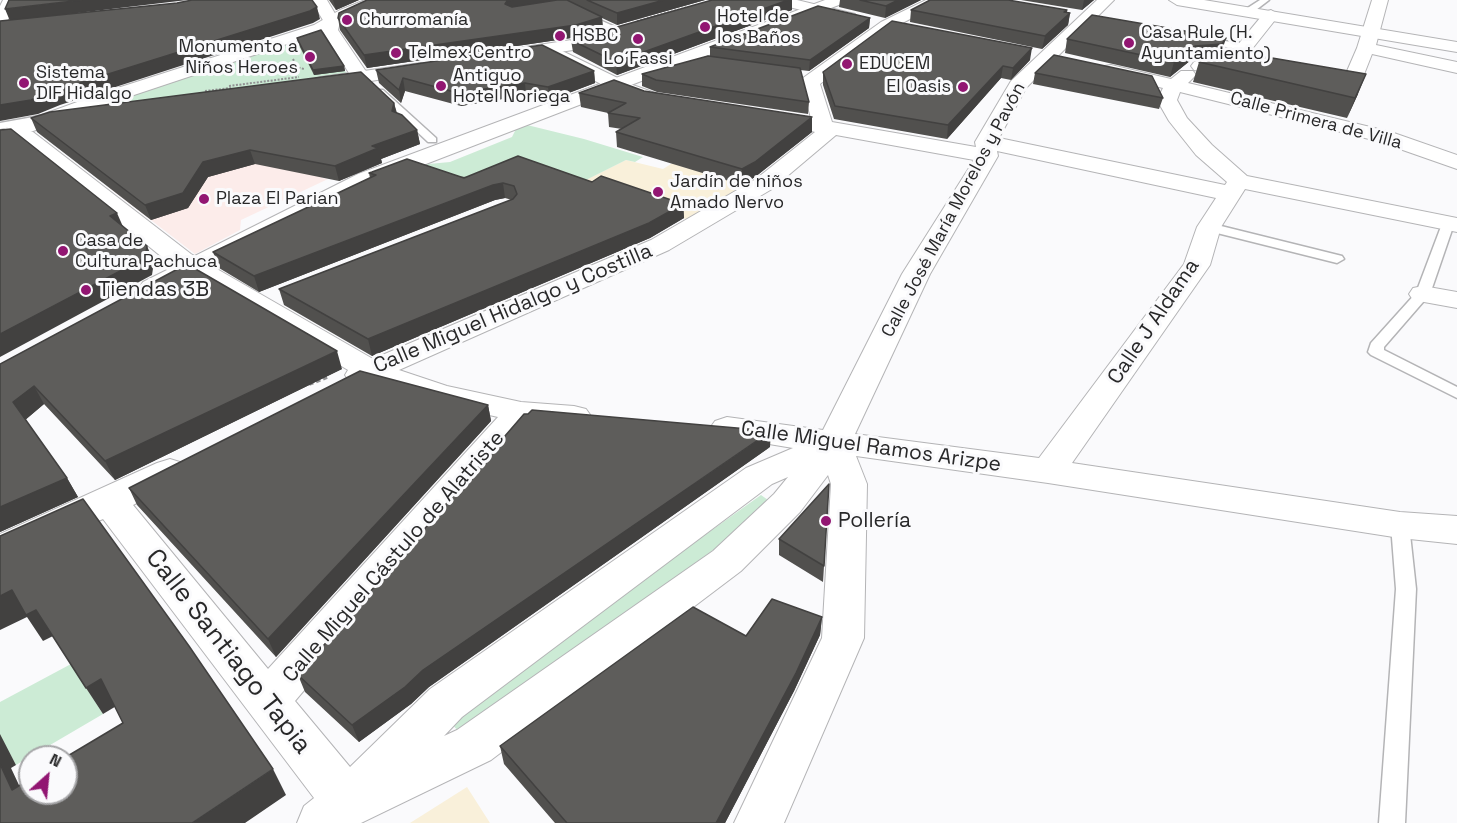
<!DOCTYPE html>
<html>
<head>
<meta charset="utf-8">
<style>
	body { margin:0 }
	#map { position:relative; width:1457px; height:823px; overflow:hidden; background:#fafafc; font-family:"Space Grotesk",sans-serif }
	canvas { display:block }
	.north { position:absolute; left:18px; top:745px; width:60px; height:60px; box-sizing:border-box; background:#fafafc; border:2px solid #a6a6a8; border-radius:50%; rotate:27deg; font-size:16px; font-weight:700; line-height:24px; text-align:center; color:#282829 }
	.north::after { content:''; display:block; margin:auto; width:21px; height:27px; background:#921672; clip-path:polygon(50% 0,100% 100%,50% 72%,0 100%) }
</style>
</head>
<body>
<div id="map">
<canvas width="1457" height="823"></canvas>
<div class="north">N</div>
</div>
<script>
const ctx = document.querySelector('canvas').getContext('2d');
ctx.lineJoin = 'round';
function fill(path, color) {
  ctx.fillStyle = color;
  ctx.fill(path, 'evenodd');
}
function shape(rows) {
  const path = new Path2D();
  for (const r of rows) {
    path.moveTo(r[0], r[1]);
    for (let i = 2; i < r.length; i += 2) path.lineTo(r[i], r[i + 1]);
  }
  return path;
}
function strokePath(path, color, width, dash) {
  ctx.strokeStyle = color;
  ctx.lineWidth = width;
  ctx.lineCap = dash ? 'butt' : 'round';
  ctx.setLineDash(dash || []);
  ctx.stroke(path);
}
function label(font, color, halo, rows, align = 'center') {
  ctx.font = font + ' "Space Grotesk",sans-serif';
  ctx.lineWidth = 6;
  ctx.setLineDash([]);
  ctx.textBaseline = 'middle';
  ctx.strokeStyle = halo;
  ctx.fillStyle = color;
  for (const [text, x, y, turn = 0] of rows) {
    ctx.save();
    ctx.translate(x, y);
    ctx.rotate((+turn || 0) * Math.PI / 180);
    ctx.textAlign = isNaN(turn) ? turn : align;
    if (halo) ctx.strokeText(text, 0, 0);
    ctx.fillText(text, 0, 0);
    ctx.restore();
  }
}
fill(shape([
	[314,133,322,178,328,179,241,220,240,230,195,254,108,187]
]), '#fcecea');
fill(shape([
	[679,159,720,178,745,186,689,220,618,196,570,188,626,160,663,169],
	[467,787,490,823,410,823]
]), '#f9f0da');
fill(shape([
	[316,34,322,35,347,74,107,105,101,104],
	[527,125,584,139,643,157,635,162,626,160,570,188,458,195,418,165,450,162,512,137,516,129],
	[761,495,775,505,461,734,447,719],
	[71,664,103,714,16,765,0,736,0,702]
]), '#ccebd5');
const service = shape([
	[1260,0,1269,0,1252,13,1246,13,1246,9,1260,0],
	[582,12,622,30,623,32,616,34,579,16,578,14,582,12],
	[1204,38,1245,44,1249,47,1245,50,1201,43,1200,41,1204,38],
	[377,90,383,90,436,138,436,142,428,142,377,94,377,90],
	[39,116,43,117,43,121,0,129,0,123,39,116],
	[1448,220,1454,224,1430,294,1384,347,1384,350,1457,387,1457,398,1371,355,1368,352,1371,343,1416,293,1442,224,1448,220],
	[1209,223,1342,256,1344,259,1337,263,1205,230,1203,227,1205,224,1209,223],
	[1400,518,1407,520,1409,525,1416,589,1405,823,1379,823,1396,589,1391,525,1393,520,1400,518]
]);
const minor = shape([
	[3,0,19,0,6,23,0,25,0,6,3,0],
	[311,0,327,0,340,22,338,30,365,70,373,77,371,81,364,83,352,78,322,30,324,22,311,0],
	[770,0,797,0,855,14,857,17,849,22,773,3,770,0],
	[926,0,946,0,893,28,820,84,832,122,976,147,975,142,1011,81,1097,0,1114,0,1026,88,999,138,1225,185,1227,182,1196,155,1169,121,1157,100,1163,88,1105,74,1102,70,1105,66,1111,65,1171,79,1181,71,1193,71,1196,75,1188,83,1391,132,1457,155,1457,169,1377,141,1180,92,1177,100,1187,118,1212,145,1247,176,1457,218,1457,232,1245,189,1221,227,1210,265,1072,463,1400,512,1457,516,1457,544,1400,538,1048,483,856,456,867,484,864,638,784,823,734,823,822,638,831,484,828,475,800,512,741,571,491,760,361,823,297,823,304,806,314,798,103,519,0,564,0,534,157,463,170,459,183,463,188,471,183,479,133,505,268,669,498,417,428,401,373,381,361,384,350,382,345,375,348,370,173,266,19,141,0,142,0,130,14,128,33,132,191,254,373,359,651,240,756,179,815,132,798,127,795,123,798,119,811,118,801,82,803,78,881,22,926,0],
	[836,135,974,160,902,274,823,430,727,417,715,421,710,428,715,435,793,448,746,468,430,689,350,767,295,701,530,423,574,426,586,423,591,416,586,409,574,406,521,402,447,386,399,370,669,250,772,189,836,135],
	[997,151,1216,198,1197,227,1184,264,1039,458,855,434,930,274,998,156,997,151],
	[788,477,774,494,713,551,457,730,444,736,462,717,772,484,788,477],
	[1372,0,1388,0,1376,45,1457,62,1457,73,1372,54,1361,82,1355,88,1348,90,1311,84,1309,80,1311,76,1318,74,1344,78,1357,48,1372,0],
	[1271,10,1279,15,1237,68,1200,71,1194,70,1191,66,1194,62,1226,59,1265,12,1271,10],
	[554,47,630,84,658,94,661,98,658,102,651,104,616,92,548,56,545,52,548,48,554,47],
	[1423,286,1457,292,1457,308,1413,300,1409,294,1413,288,1423,286]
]);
const tertiary = shape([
	[365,0,386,0,383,3,352,16,326,31,116,101,0,143,0,130,102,93,314,25,340,10,365,0],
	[1169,0,1204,0,1457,42,1457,52,1177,5,1169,0],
	[616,28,622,29,624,33,622,37,580,49,505,60,499,59,496,55,499,51,505,50,578,39,616,28],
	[421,63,427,64,430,68,427,72,321,89,314,87,312,83,314,79,321,77,421,63]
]);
const secondary = shape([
	[825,0,847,0,844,3,374,184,163,294,153,296,143,294,139,288,143,282,358,174,825,0]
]);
strokePath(service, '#b4b4b6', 3);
strokePath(minor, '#b4b4b6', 2);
strokePath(tertiary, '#b4b4b6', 2);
strokePath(secondary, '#b4b4b6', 2);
strokePath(shape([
	[637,21,688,7],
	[293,59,297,67,304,69],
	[443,59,480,54],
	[229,86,299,77],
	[205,91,231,88]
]), '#919193', 2, [2, 1.5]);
strokePath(shape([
	[309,384,327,377]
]), '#919193', 4, [4.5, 3]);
fill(service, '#fff');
fill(minor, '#fff');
fill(tertiary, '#fff');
fill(secondary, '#fff');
fill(shape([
	[329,0,359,0,336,10],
	[367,0,705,0,617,25,602,18,603,30,578,37,367,68,340,30,338,18],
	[712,0,792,0,792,10,617,75,573,52,571,40],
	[840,0,921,0,885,18,839,7],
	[1021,0,1094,0,1082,10],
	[911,10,1067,10,1067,12,1070,13,1068,25,1042,49,910,22],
	[870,18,869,28,809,71,800,70,809,102,808,114,657,92,642,86,642,74,710,56,710,47],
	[297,38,344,66,345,71,314,75,298,43],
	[1067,39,1222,52,1358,94,1347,118,1193,82,1199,62,1203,59,1191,60,1170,77,1065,53],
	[1030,60,1011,80,1001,78,947,139,834,119,823,85,823,72],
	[376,70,594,71,595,83,550,100,526,95,461,106,405,91,401,103,379,83],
	[1035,73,1163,98,1159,109,1033,84],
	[644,91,812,132,755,177,742,185,617,147,616,132,622,129,609,127,608,113,581,107,579,93],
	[394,103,397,113,417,130,420,144,381,159,382,163,339,181,255,164,208,177,188,208,151,220,37,132,31,118],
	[369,173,592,182,683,204,684,218,650,238,372,356,284,305,279,289,512,200,505,198,495,200,259,292,219,268,213,252,370,178],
	[0,364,342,369,115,480,44,404,25,420,67,478,78,497,0,532],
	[488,405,491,421,276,657,137,505,129,488],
	[770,447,429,687,411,704,359,742,305,692,298,675],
	[779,539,824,566,823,582,779,555],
	[822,617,820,635,794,691,725,823,555,823,504,764,500,746,746,636]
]), '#51504e');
fill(shape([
	[82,0,187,0,10,21,5,9],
	[333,0,359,0,336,10],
	[513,0,566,0,509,13,505,4,507,1],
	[664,0,705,0,617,25,617,13],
	[788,0,792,0,792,10,617,75,616,62],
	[898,0,921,0,885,18,886,6],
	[1084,0,1094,0,1082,10],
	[317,7,320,19,313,23,60,105,38,114,0,121,0,105,54,91],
	[1067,10,1066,17,1070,13,1068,25,1042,49,1045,36,1064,12],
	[602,17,603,30,578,37,367,68,364,55],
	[870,18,869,28,809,71,810,60],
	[1226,38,1222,51,1218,57,1191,60,1170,77,1174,62,1195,46],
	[1032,48,1030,60,1011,80,1013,68],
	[344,66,345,71,314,75,313,70],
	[1003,66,1001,78,947,139,948,125],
	[594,71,595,83,550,100,548,87],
	[1366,74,1358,94,1347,118,1355,98],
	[403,78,405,91,401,103,399,90],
	[525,83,526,95,461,106,458,93],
	[394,103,397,116,392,111],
	[812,117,812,132,755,177,742,185,742,169],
	[417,130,420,144,381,159,382,163,339,181,335,166,372,146],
	[250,150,255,164,208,177,188,208,151,220,145,205,203,162],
	[503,183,505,198,495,200,259,292,254,276,493,185],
	[683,204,684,218,650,238,372,356,368,339],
	[117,213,124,229,110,216],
	[147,246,154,262,152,275,0,357,0,334],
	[337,351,342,369,115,480,105,461],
	[34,386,44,404,24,421,13,402],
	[488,405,491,421,276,657,268,639],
	[771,431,770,447,429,687,411,704,359,742,352,725,423,670],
	[67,478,78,497,0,532,0,507],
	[12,590,36,610,53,636,43,641,27,617,0,630,0,596],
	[822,617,820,635,794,691,725,823,716,823],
	[101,679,118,705,103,714,86,688],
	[0,734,16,765,11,768,33,815,12,790,0,764],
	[273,769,286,795,245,823,192,823]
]), '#424140');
const building = shape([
	[9,0,82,0,5,9,9,0],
	[192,0,312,0,317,7,310,11,54,91,31,100,0,105,0,21,177,3,192,0],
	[367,0,513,0,507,1,505,4,512,7,557,0,567,0,602,17,576,25,364,55,338,18,339,13,367,0],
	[587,0,664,0,617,13,587,0],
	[712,0,788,0,616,62,571,40,712,0],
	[860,0,898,0,886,6,860,0],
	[930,0,1008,0,1067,10,1064,12,1070,13,1045,36,911,10,930,0],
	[818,6,870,18,810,60,710,47,818,6],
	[1092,15,1226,38,1222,44,1195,46,1174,62,1067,39,1092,15],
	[892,21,1032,48,1013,68,1003,66,948,125,835,106,823,72,892,21],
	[321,30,344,66,313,70,297,38,321,30],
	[542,45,594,71,548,87,525,83,458,93,403,78,399,90,376,70,542,45],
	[1211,51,1237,52,1366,74,1355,98,1199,62,1211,51],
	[1054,55,1152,76,1163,98,1035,73,1054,55],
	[708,56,800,68,809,102,656,80,642,74,708,56],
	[361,72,394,103,392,111,402,115,417,130,372,146,378,148,335,166,250,150,203,162,183,193,145,205,31,118,50,112,361,72],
	[614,80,644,91,812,117,755,162,742,169,616,132,640,118,608,113,626,103,579,93,614,80],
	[11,129,117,213,110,216,147,246,145,258,0,334,0,130,11,129],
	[518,156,592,182,601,176,683,204,649,223,368,339,279,289,513,199,517,194,514,186,503,183,493,185,254,276,213,252,376,175,369,173,372,172,407,159,464,178,518,156],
	[187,264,337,351,105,461,34,386,13,402,67,478,0,507,0,364,187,264],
	[360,371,488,405,268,639,129,488,360,371],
	[532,410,771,431,423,670,405,687,352,725,298,675,524,414,528,414,532,410],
	[829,484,824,566,779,539,829,484],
	[83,499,189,646,273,769,192,823,0,823,0,764,12,790,30,779,30,793,66,793,66,757,123,723,101,679,86,688,36,610,26,615,12,590,0,596,0,536,83,499],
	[772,599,822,617,796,673,716,823,567,823,500,746,693,607,746,636,772,599]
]);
fill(building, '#5e5d5b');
strokePath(building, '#424140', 1.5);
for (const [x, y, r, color] of [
	[347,20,6,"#921672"],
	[705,27,6,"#921672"],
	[560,36,6,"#921672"],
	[638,39,6,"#921672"],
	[1129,43,6,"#921672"],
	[396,53,6,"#921672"],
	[310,57,6,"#921672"],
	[847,64,6,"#921672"],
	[24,83,6,"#921672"],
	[441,86,6,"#921672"],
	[963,87,6,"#921672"],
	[658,192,6,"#921672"],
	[204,199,6,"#921672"],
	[63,251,6,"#921672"],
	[86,290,6,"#921672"],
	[826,521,6,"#921672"]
]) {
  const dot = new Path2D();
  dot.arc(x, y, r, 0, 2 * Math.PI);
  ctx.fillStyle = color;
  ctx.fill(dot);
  strokePath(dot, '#fafafc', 2);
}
label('18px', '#282829', '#fafafc', [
	["Hotel de",717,17],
	["los Baños",717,38],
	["Churromanía",359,20],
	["Casa Rule (H.",1141,33],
	["Ayuntamiento)",1141,54],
	["HSBC",572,36],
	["Monumento a",298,47,"right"],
	["Niños Heroes",298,68,"right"],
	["Telmex Centro",408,53],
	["Lo´Fassi",638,59,"center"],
	["EDUCEM",859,64],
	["Sistema",36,73],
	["DIF Hidalgo",36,94],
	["Antiguo",453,76],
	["Hotel Noriega",453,97],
	["El Oasis",951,87,"right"],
	["Jardín de niños",670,182],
	["Amado Nervo",670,203],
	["Plaza El Parian",216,199],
	["Casa de",75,241],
	["Cultura Pachuca",75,262]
], 'left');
label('18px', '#282829', '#fafafc', [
	["Calle Primera de Villa",1316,121,15],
	["Calle José María Morelos y Pavón",954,210,-62]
]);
label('21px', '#282829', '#fafafc', [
	["Tiendas 3B",98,290],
	["Pollería",838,521]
], 'left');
label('21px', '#282829', '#fafafc', [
	["Calle Miguel Hidalgo y Costilla",513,309,-23],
	["Calle J Aldama",1154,322,-56],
	["Calle Miguel Ramos Arizpe",871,447,8],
	["Calle Miguel Cástulo de Alatriste",394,557,-49]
]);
label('26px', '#282829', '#fafafc', [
	["Calle Santiago Tapia",228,652,52]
]);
</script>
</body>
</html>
